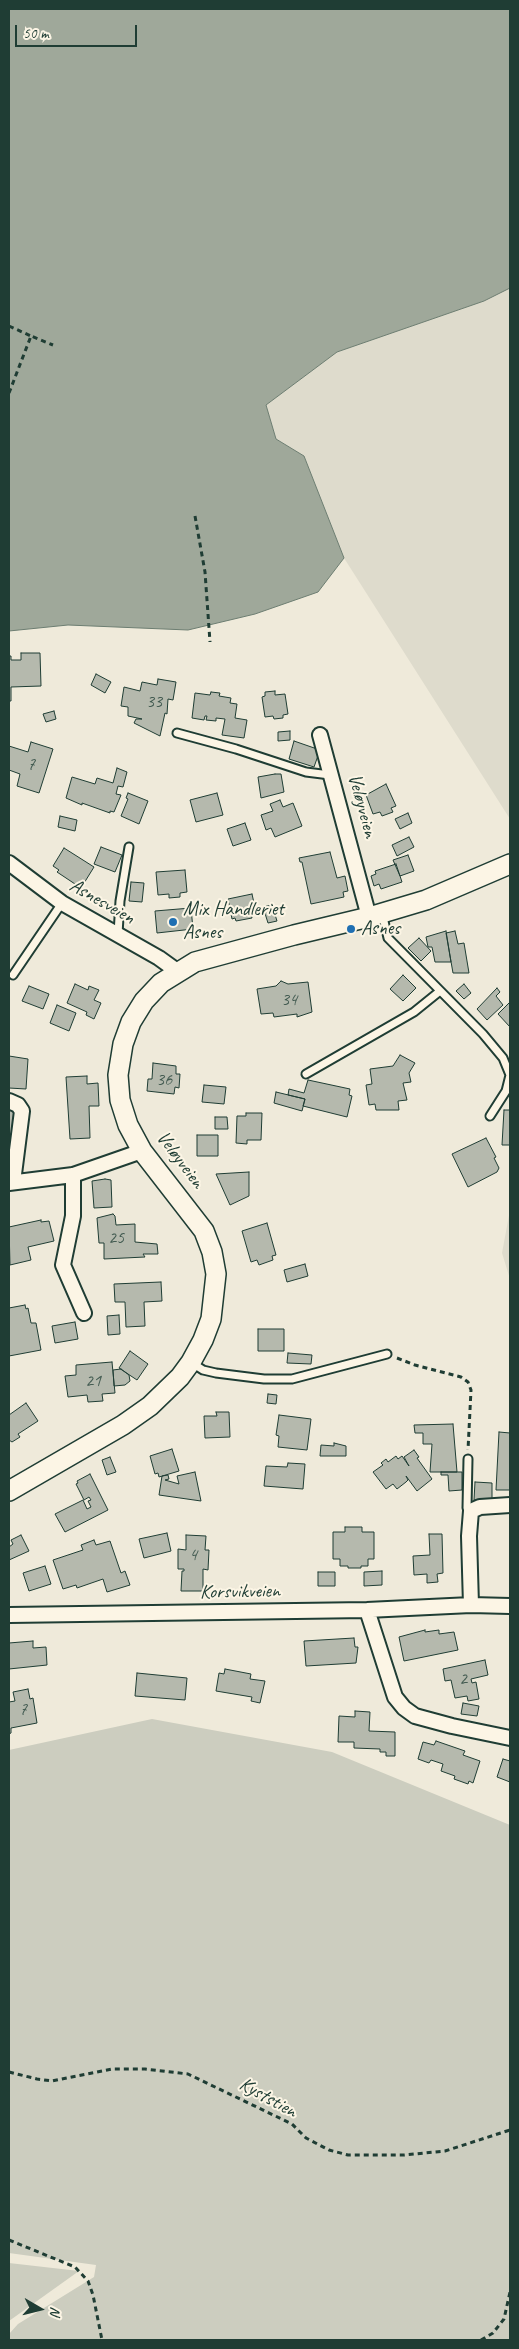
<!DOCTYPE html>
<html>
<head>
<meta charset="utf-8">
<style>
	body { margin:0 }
	#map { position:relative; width:519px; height:2349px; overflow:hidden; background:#efeada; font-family:Caveat,sans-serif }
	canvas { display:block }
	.frame { position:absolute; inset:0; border:10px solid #1f3d34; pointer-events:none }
	.north { position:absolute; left:15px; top:2284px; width:50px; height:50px; -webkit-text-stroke:4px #fcf5e5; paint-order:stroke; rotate:98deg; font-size:14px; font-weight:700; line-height:20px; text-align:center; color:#1f3d34 }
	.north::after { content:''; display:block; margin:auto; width:18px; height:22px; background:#1f3d34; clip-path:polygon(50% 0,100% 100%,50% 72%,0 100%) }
	.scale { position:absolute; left:15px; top:25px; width:122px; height:22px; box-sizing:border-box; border:2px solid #1f3d34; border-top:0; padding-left:6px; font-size:15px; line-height:18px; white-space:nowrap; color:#1f3d34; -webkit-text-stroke:4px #fcf5e5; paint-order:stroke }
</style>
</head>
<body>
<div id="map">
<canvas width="519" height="2349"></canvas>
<div class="frame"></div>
<div class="north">N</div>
<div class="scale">50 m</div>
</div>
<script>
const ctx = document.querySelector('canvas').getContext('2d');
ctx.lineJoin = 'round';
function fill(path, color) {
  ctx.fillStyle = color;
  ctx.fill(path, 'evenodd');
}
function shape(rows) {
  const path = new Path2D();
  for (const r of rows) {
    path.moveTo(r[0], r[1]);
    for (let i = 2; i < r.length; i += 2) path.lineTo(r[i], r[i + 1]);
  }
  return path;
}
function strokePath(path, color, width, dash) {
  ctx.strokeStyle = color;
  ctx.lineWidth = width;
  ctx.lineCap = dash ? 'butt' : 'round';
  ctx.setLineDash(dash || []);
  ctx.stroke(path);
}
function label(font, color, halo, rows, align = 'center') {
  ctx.font = font + ' Caveat,sans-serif';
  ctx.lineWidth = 4;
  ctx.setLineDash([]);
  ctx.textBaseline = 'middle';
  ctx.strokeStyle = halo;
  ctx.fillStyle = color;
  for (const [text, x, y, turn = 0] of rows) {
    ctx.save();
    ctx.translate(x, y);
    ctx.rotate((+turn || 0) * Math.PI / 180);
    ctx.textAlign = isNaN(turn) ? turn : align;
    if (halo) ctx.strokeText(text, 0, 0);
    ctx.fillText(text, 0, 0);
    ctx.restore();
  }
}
fill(shape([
	[510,288,510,819,344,558,304,456,276,439,266,405,337,352,484,301],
	[510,1210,510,1279,502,1253]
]), '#dedbcc');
fill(shape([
	[152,1719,332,1752,510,1825,510,2340,9,2340,9,2334,18,2324,94,2277,96,2265,9,2253,9,1750],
	[9,2263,79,2271,9,2321]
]), '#cccdbf');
const water = shape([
	[9,9,510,9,510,288,484,301,337,352,266,405,276,439,304,456,344,558,318,592,255,614,188,630,68,625,9,631,9,9]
]);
fill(water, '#9fa89a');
strokePath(water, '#6c7d71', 1);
const building = shape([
	[21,653,40,653,41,686,11,687,11,701,9,701,9,656,11,656,11,660,21,660,21,653],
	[96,674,111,682,105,693,91,685,96,674],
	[158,679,176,682,173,700,168,699,167,714,165,713,160,736,134,723,136,719,142,719,128,716,128,707,121,706,124,687,140,691,142,682,157,685,158,679],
	[275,691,275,695,285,694,288,714,283,715,283,718,274,719,273,716,265,717,262,697,265,696,265,692,275,691],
	[211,692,220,693,219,696,231,698,230,703,237,704,235,718,247,720,244,738,222,735,225,719,216,718,216,721,206,720,207,716,205,716,204,720,192,718,195,693,210,695,211,692],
	[54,711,56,719,46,722,43,714,54,711],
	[290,731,290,740,278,741,278,732,290,731],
	[294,741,320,750,314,767,289,759,294,741],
	[31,742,53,749,39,793,17,786,20,774,9,770,9,746,28,752,31,742],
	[117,768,127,772,123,787,118,786,116,794,121,795,114,812,110,811,110,813,82,803,82,805,66,798,72,777,95,784,97,778,113,783,117,768],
	[275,774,281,774,284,792,261,798,258,777,275,774],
	[386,784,396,806,391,808,393,812,382,816,380,812,373,814,366,795,386,784],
	[128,793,148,801,139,824,121,816,128,799,126,798,128,793],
	[217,793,223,815,196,822,190,800,217,793],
	[280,800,283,807,293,803,302,826,275,837,271,828,266,830,261,815,273,811,270,804,280,800],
	[408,813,412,823,400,829,395,819,408,813],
	[60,816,77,820,75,831,58,827,60,816],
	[245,823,251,840,233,846,227,829,245,823],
	[409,837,414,847,397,856,392,845,409,837],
	[101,847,122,855,115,872,94,864,101,847],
	[64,848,94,867,81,888,57,872,59,870,53,866,64,848],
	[330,852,337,878,345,876,348,891,343,892,344,897,311,904,302,862,300,862,299,858,330,852],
	[408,855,414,871,400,876,393,860,408,855],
	[396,864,402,882,381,889,379,884,374,886,371,876,376,874,375,871,396,864],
	[185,870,187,892,180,893,180,897,169,898,169,894,158,895,156,872,185,870],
	[131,882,144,883,142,902,129,901,131,882],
	[252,894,256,912,251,913,252,918,236,921,235,918,232,919,228,899,252,894],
	[272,905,277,921,268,923,263,907,272,905],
	[191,908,193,929,157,933,155,911,191,908],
	[446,931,451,962,435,962,432,947,428,947,426,937,446,931],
	[455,931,458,944,464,943,469,973,453,973,446,933,455,931],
	[419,938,431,951,421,961,408,948,419,938],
	[403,975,416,988,403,1001,390,989,403,975],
	[281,981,288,984,308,982,312,1012,297,1017,297,1014,274,1017,273,1013,261,1014,257,989,276,986,281,981],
	[75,984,88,990,89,986,99,990,94,1000,101,1003,94,1019,86,1015,87,1012,67,1003,75,984],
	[464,984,471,993,464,999,456,991,464,984],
	[29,986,49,994,43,1009,22,1001,29,986],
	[497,988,500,992,496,996,503,1005,487,1020,477,1009,497,988],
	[510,1002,510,1027,498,1014,510,1002],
	[57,1005,76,1013,69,1031,50,1023,57,1005],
	[400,1055,415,1063,409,1073,411,1082,403,1083,407,1100,398,1101,399,1110,376,1110,375,1104,369,1105,366,1085,372,1084,370,1069,393,1066,400,1055],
	[9,1056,28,1059,26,1089,9,1088,9,1056],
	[153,1063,176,1066,176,1074,180,1074,179,1088,175,1087,174,1094,147,1091,148,1079,152,1079,153,1063],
	[87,1076,87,1084,98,1083,99,1106,89,1106,90,1138,70,1139,66,1077,87,1076],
	[308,1080,350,1089,349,1095,352,1096,347,1117,303,1106,305,1099,288,1095,289,1089,304,1093,308,1080],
	[204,1085,226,1087,224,1104,202,1102,204,1085],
	[276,1092,305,1099,302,1111,274,1103,276,1092],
	[9,1108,15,1108,12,1143,9,1142,9,1108],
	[504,1110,510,1110,510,1145,502,1145,504,1110],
	[246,1113,262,1113,261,1140,247,1140,247,1144,236,1143,237,1116,246,1116,246,1113],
	[215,1117,227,1117,228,1129,215,1129,215,1117],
	[197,1135,218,1135,218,1156,197,1156,197,1135],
	[486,1138,496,1157,494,1158,499,1168,497,1172,468,1187,452,1154,486,1138],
	[249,1172,249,1196,230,1205,216,1174,249,1172],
	[105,1179,111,1180,112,1207,94,1208,92,1181,105,1179],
	[113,1214,115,1216,116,1225,135,1224,135,1242,157,1244,158,1254,143,1254,145,1257,104,1259,104,1243,99,1243,97,1218,113,1214],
	[41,1220,41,1222,49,1221,54,1241,28,1247,31,1260,10,1265,9,1227,41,1220],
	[267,1223,276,1255,272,1256,273,1260,259,1265,257,1260,251,1262,242,1231,267,1223],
	[305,1264,308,1276,287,1282,284,1270,305,1264],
	[161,1282,162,1301,144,1302,145,1326,126,1327,125,1302,115,1302,114,1284,161,1282],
	[25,1305,26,1309,28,1308,31,1323,36,1323,41,1350,9,1356,9,1308,25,1305],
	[119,1315,120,1334,108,1335,107,1316,119,1315],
	[75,1322,78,1339,55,1343,52,1326,75,1322],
	[258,1329,284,1329,284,1351,258,1351,258,1329],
	[130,1351,148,1364,137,1380,119,1368,130,1351],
	[288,1353,312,1355,311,1364,287,1363,288,1353],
	[112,1362,115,1393,102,1394,103,1401,88,1402,87,1395,68,1397,65,1376,76,1375,76,1365,112,1362],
	[121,1369,129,1375,130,1381,125,1385,114,1386,113,1370,121,1369],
	[268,1394,277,1395,276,1404,267,1403,268,1394],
	[26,1403,38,1421,18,1434,20,1437,12,1442,9,1440,9,1415,26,1403],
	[216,1412,229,1412,230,1437,205,1438,204,1416,217,1416,216,1412],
	[279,1415,311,1419,307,1450,278,1447,279,1436,276,1435,279,1415],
	[453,1424,457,1472,430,1472,432,1444,423,1444,423,1433,415,1433,414,1425,453,1424],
	[499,1432,510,1433,510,1490,496,1490,499,1432],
	[334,1443,346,1446,346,1456,320,1456,321,1445,334,1446,334,1443],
	[172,1449,179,1471,159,1477,158,1473,155,1474,150,1456,172,1449],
	[414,1450,419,1457,417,1458,432,1479,417,1491,406,1476,408,1480,406,1482,397,1489,393,1484,386,1489,373,1472,383,1465,381,1463,386,1459,388,1462,396,1456,398,1459,402,1456,409,1466,404,1457,414,1450],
	[110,1457,116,1472,107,1475,102,1460,110,1457],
	[288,1463,305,1464,303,1489,264,1486,266,1466,287,1467,288,1463],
	[195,1472,201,1501,159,1495,162,1476,168,1475,169,1479,165,1480,179,1484,177,1476,195,1472],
	[441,1472,462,1472,462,1490,449,1491,448,1475,441,1475,441,1472],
	[90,1474,108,1510,65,1532,55,1514,83,1500,87,1509,91,1507,88,1501,91,1500,89,1497,84,1500,76,1484,78,1483,77,1481,90,1474],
	[475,1482,492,1483,492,1500,474,1500,475,1482],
	[345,1527,362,1527,362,1532,374,1532,374,1559,368,1559,368,1566,361,1566,361,1568,348,1568,348,1566,340,1566,340,1559,333,1559,333,1532,345,1532,345,1527],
	[167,1533,171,1551,144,1558,139,1539,167,1533],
	[429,1534,442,1534,443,1573,437,1574,438,1582,427,1583,427,1574,414,1575,413,1556,430,1555,429,1534],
	[21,1535,29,1551,9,1560,9,1547,13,1544,11,1540,21,1535],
	[186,1535,206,1536,205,1550,209,1550,208,1570,203,1569,203,1591,181,1591,182,1571,184,1571,184,1569,178,1569,178,1549,186,1550,186,1535],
	[94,1540,96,1545,110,1541,121,1573,125,1571,130,1585,107,1592,103,1579,77,1588,76,1585,63,1589,53,1560,83,1550,81,1545,94,1540],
	[45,1566,51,1584,29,1591,23,1573,45,1566],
	[382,1571,382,1585,364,1586,364,1572,382,1571],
	[318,1572,335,1572,335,1586,318,1586,318,1572],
	[425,1630,425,1632,439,1630,439,1634,454,1632,458,1650,404,1661,399,1637,425,1630],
	[354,1638,355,1647,358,1647,356,1663,306,1666,304,1641,354,1638],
	[33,1641,33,1648,46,1647,47,1665,9,1669,9,1643,33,1641],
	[485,1660,488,1675,471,1679,472,1683,476,1682,479,1699,468,1701,467,1696,455,1698,451,1680,445,1681,443,1669,485,1660],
	[225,1669,251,1674,250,1679,265,1681,260,1703,251,1701,252,1697,216,1691,219,1673,224,1674,225,1669],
	[137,1673,187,1678,185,1700,135,1696,137,1673],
	[28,1689,30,1699,33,1698,37,1723,11,1728,11,1733,9,1734,9,1702,15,1701,13,1692,28,1689],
	[463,1703,479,1706,477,1716,461,1714,463,1703],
	[355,1711,370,1712,369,1731,395,1732,395,1756,386,1756,386,1752,380,1752,380,1749,354,1748,354,1742,338,1742,339,1716,355,1717,355,1711],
	[436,1741,465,1751,463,1755,480,1761,473,1783,469,1781,468,1784,454,1779,455,1776,441,1771,443,1764,431,1760,429,1763,418,1759,423,1742,434,1745,436,1741],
	[503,1759,510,1761,510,1782,497,1777,503,1759]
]);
fill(building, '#b5b9ad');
strokePath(building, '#1f3d34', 1);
const service = shape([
	[177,733,236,749,306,772,330,775],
	[382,913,388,938,483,1034,503,1058,510,1075,506,1091,490,1116],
	[118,934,120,901,129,847],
	[13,975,62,903],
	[306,1074,414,1012,440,991],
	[192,1363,203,1370,216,1373,264,1379,292,1379,387,1354],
	[468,1459,467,1508,471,1511]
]);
const minor = shape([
	[320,735,369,917],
	[9,863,62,903,159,958,177,971],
	[9,1101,18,1105,22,1111,13,1182],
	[73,1175,73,1216,63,1265,84,1313],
	[9,1183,73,1175,142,1151],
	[471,1605,469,1536,471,1511,480,1507,510,1505],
	[367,1610,395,1697,404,1708,415,1716,452,1726,510,1738],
	[9,1615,367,1610,471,1605,510,1606]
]);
const secondary = shape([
	[9,1491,123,1425,150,1406,180,1377,191,1362,203,1340,211,1319,216,1274,212,1252,204,1231,142,1151,128,1125,120,1100,118,1075,123,1044,131,1022,144,1001,161,983,195,962,294,935,369,917,426,900,510,864]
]);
strokePath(service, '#1f3d34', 11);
strokePath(minor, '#1f3d34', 18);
strokePath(secondary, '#1f3d34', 22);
strokePath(shape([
	[9,326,31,336],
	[9,393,31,336,53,345],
	[195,516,205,572,210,642],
	[397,1358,415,1365,461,1377,468,1382,471,1390,468,1450],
	[9,2072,37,2079,52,2081,112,2069,145,2069,188,2074,292,2124,306,2138,329,2150,348,2155,404,2155,445,2151,510,2130],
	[9,2240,75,2267,88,2281,93,2295,102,2340],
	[481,2340,493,2333,504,2319,510,2292]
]), '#1f3d34', 3, [5, 4]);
strokePath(service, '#fcf5e5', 7);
strokePath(minor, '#fcf5e5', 14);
strokePath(secondary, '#fcf5e5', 19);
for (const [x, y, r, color] of [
	[173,922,5,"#1f6fb2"],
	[351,929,5,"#1f6fb2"]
]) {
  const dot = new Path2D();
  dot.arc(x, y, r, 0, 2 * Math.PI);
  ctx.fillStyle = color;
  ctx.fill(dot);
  strokePath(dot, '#fcf5e5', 2);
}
label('18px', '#445c52', null, [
	["33",154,702],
	["7",31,765],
	["34",289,1000],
	["36",164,1080],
	["25",116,1238],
	["21",93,1381],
	["4",193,1555],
	["2",463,1679],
	["7",23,1710]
]);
label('20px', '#1f3d34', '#fcf5e5', [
	["Veløyveien",362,806,75],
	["Asnesveien",102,902,30],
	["Veløyveien",180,1160,53],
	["Korsvikveien",240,1592,-1],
	["Kyststien",268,2098,29]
]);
label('20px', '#1f3d34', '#fcf5e5', [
	["Mix Handleriet",183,910],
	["Asnes",183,933],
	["Asnes",361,929]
], 'left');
</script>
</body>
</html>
